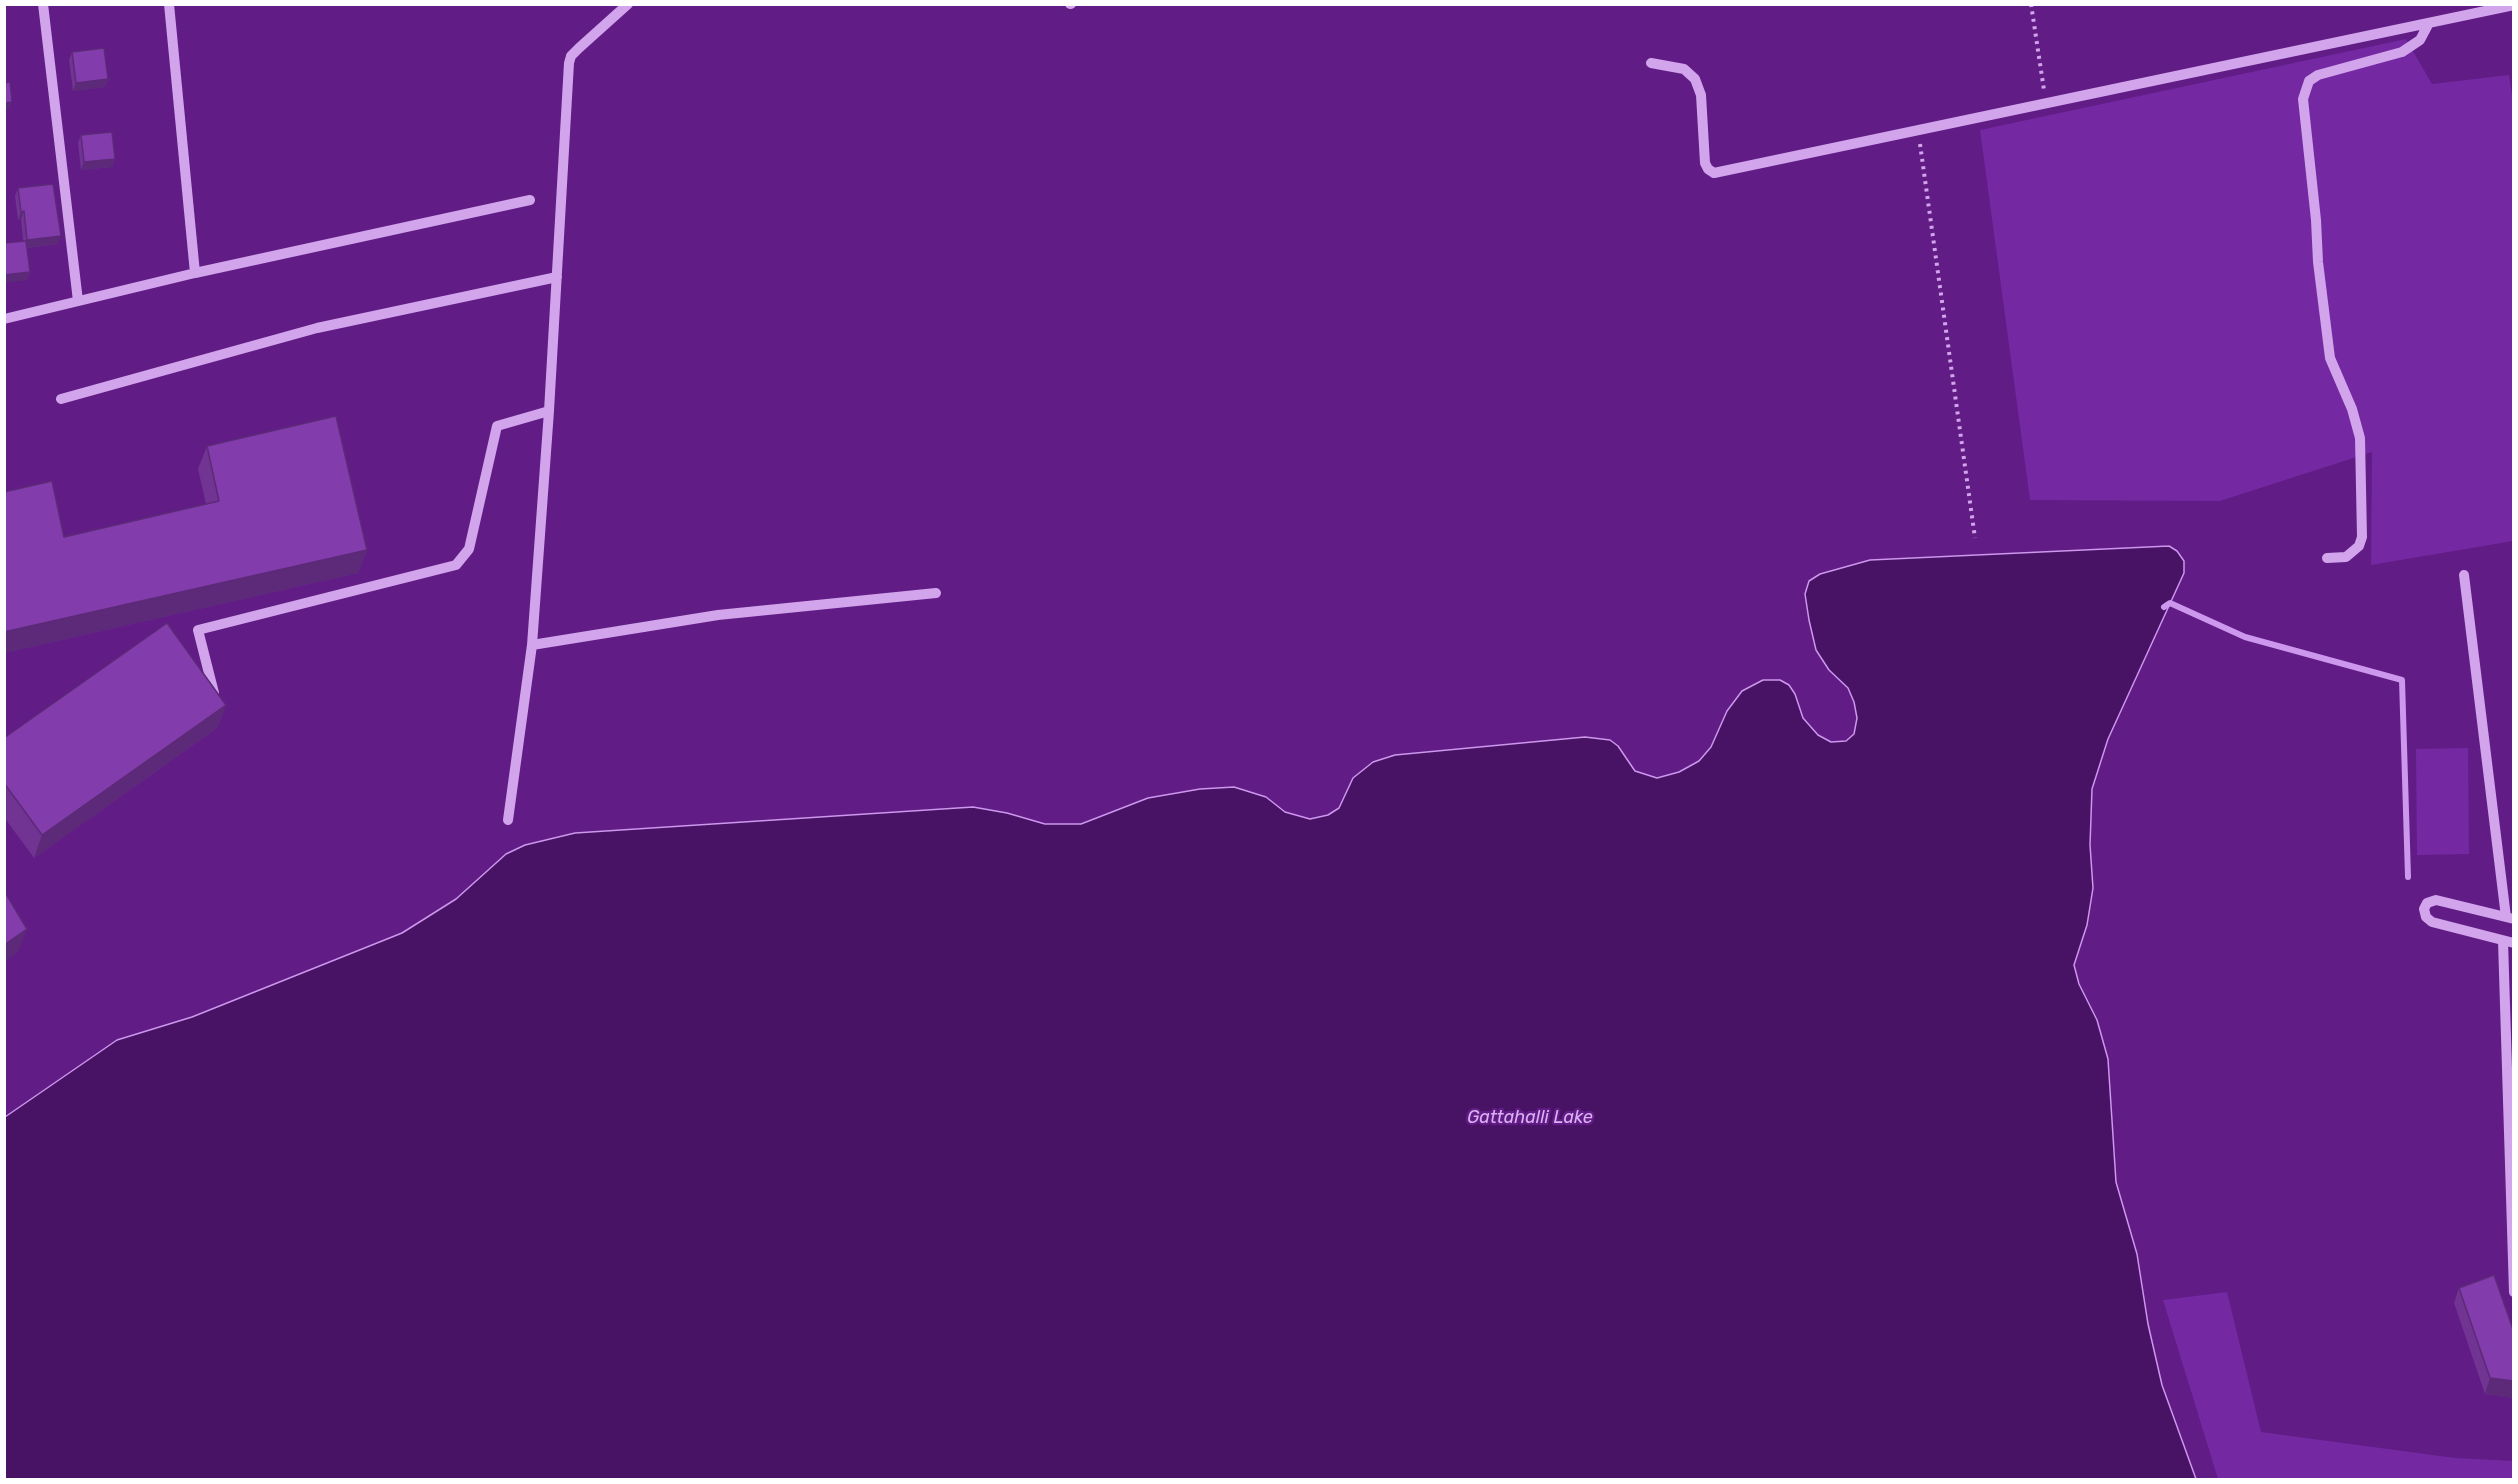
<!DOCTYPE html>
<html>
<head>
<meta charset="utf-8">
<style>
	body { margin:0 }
	#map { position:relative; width:2518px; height:1484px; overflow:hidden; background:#611c86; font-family:Rubik,sans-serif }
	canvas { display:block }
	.frame { position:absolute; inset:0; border:6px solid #fff; pointer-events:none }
</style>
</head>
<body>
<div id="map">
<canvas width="2518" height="1484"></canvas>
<div class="frame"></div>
</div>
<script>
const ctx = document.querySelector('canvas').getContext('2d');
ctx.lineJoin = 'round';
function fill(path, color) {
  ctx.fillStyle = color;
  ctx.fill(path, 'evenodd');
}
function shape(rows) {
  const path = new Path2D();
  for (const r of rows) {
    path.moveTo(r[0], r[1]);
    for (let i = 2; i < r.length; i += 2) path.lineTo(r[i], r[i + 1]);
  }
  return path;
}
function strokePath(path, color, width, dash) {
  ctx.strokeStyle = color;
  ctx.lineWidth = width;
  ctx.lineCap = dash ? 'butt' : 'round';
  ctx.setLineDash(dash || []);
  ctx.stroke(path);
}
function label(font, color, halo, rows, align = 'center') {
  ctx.font = font + ' Rubik,sans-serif';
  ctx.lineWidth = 4.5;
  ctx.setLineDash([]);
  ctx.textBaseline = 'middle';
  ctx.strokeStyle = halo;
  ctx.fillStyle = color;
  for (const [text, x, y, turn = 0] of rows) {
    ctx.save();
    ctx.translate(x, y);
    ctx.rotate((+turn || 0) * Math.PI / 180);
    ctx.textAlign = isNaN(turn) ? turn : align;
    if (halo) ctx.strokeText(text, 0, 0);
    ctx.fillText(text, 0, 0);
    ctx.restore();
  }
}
fill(shape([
	[2406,39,2432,84,2509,75,2514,108,2513,541,2371,565,2372,452,2220,501,2030,500,1980,130],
	[2468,748,2469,854,2417,855,2416,749],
	[2227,1292,2261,1432,2455,1458,2513,1461,2513,1479,2218,1479,2163,1300]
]), '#7428a1');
const water = shape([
	[2169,546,2177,551,2184,561,2184,573,2108,739,2092,789,2090,845,2093,888,2087,925,2074,965,2079,984,2097,1020,2108,1059,2116,1182,2137,1254,2148,1324,2162,1385,2196,1479,5,1479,5,1117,117,1040,192,1017,402,933,456,899,506,854,525,845,575,833,973,807,1007,813,1045,824,1081,824,1148,798,1200,789,1234,787,1266,797,1285,812,1310,819,1328,815,1339,808,1353,778,1373,762,1395,755,1585,737,1610,740,1618,746,1635,771,1657,778,1679,772,1699,761,1711,747,1727,711,1742,691,1763,680,1780,680,1789,685,1795,694,1803,718,1818,735,1831,742,1846,741,1854,734,1857,718,1854,702,1848,688,1829,670,1816,650,1809,620,1805,594,1809,581,1820,574,1870,560,2169,546]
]);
fill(water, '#491365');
strokePath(water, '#cc97ed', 1.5);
strokePath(shape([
	[2164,607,2170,603,2245,637,2402,680,2408,877]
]), '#cc97ed', 6);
strokePath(shape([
	[2031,4,2044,90],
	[1920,144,1975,538]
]), '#d1a4eb', 4, [3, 4.5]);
strokePath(shape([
	[43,4,78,301],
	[169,4,195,273,530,200],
	[1070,4,1071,4],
	[1651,63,1684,69,1695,79,1701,95,1705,163,1708,169,1714,173,2514,5],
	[4,319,195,273],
	[61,399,317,328,557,277],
	[2327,558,2346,557,2359,546,2362,537,2360,438,2352,409,2330,358,2318,262,2316,220,2303,99,2309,81,2318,75,2402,52,2420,40,2429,23],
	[2464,575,2506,917],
	[532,645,718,615,936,593],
	[214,693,198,630,456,565,469,549,497,426,549,411],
	[508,820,532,645,549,411,569,63,571,56,579,48,628,4],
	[2514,919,2436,900,2427,903,2424,909,2426,917,2432,922,2514,943],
	[2503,941,2514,1292]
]), '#d1a4eb', 10);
fill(shape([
	[72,52,108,79,105,87,73,91,69,60],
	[81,135,115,159,112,167,81,170,78,143],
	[18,188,58,244,27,248,30,272,27,280,21,219,18,220,15,196],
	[207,446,367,550,358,573,4,653,4,492,64,537,206,504,198,469],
	[226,705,217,728,34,858,4,817,4,738],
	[2459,1288,2514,1329,2514,1398,2485,1394,2454,1303]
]), '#713493');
fill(shape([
	[64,4,80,4,63,7],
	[108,79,105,87,73,91,76,83],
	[12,102,9,110,4,111,4,103],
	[115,159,112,167,81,170,84,162],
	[24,211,21,219,18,220,21,212],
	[61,236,58,244,24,248,27,240],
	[30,272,27,280,4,283,4,275],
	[367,550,358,573,4,653,4,632],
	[226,705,217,728,34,858,42,835],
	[27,929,18,952,4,962,4,945],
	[2490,1378,2514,1381,2514,1398,2485,1394]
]), '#5c2a78');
const building = shape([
	[104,48,108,79,76,83,72,52,104,48],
	[10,82,12,102,4,103,4,83,10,82],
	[112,132,115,159,84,162,81,135,112,132],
	[53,184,61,236,27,240,24,211,21,212,18,188,53,184],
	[26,241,30,272,4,275,4,243,26,241],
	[336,416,367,550,4,632,4,492,52,481,64,537,219,501,207,446,336,416],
	[167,623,226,705,42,835,4,783,4,738,167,623],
	[6,894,27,929,4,945,4,895,6,894],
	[2494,1275,2513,1329,2514,1329,2514,1381,2490,1378,2459,1288,2494,1275]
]);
fill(building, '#833cab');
strokePath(building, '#5c2a78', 1.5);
label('italic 18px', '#dab0f3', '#611c86', [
	["Gattahalli Lake",1530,1118]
]);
</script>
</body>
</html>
